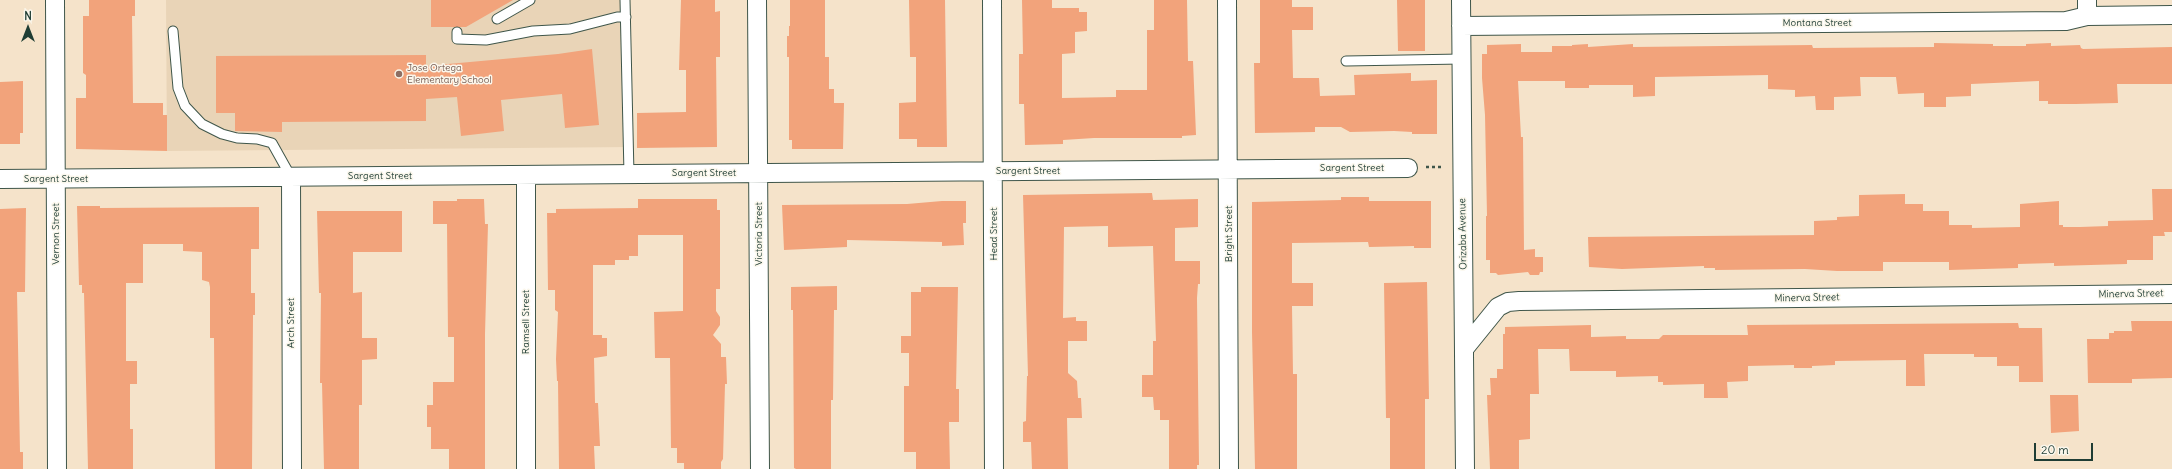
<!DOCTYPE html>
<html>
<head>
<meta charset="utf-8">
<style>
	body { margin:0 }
	#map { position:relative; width:2172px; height:469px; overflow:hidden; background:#f5e3ca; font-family:Delius,sans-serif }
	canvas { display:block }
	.north { position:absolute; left:8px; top:8px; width:40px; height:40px; -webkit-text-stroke:3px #fbf7ec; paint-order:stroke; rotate:0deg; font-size:11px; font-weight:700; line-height:16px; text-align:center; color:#1f3d34 }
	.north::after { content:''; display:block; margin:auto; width:14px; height:18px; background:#1f3d34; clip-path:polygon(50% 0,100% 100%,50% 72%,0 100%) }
	.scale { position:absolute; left:2034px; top:443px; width:59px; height:18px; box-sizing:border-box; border:2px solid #1f3d34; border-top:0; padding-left:5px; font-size:12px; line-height:14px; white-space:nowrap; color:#1f3d34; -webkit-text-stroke:3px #fbf7ec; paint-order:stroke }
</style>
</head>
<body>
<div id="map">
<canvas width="2172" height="469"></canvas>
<div class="north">N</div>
<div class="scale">20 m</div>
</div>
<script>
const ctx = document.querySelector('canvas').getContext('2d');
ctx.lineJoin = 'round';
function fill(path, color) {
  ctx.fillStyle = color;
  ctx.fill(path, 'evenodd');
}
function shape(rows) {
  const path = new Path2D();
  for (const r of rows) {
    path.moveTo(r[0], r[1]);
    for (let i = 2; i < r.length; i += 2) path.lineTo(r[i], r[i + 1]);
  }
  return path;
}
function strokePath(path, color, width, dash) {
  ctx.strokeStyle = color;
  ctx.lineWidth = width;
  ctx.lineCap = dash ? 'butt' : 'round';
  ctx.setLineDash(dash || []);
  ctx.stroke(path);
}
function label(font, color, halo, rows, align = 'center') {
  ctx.font = font + ' Delius,sans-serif';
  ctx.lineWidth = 3;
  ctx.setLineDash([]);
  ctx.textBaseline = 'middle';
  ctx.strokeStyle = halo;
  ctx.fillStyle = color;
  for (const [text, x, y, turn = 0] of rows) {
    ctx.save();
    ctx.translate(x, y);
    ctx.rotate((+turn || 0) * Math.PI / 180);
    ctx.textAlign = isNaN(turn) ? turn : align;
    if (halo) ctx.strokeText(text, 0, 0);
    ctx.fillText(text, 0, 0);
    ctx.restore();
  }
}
fill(shape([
	[166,0,630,0,632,147,167,151]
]), '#e9d4b7');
fill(shape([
	[89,0,135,0,135,16,132,16,133,103,163,103,163,115,167,115,167,151,76,149,76,98,86,98,86,75,83,73,83,16,89,16],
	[431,0,513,0,466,27,431,27],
	[681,0,715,0,715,12,720,11,720,57,716,57,717,147,637,148,637,113,686,112,686,70,679,70],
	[790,0,825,0,825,57,829,57,829,89,834,89,834,103,844,103,843,149,792,149,792,140,789,140,789,57,787,57,787,36,789,36,789,26,790,26],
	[909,0,945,0,947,147,917,147,917,139,899,139,899,103,916,102,916,57,910,57],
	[1022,0,1052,0,1052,8,1079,8,1079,12,1087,12,1087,31,1075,32,1075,53,1062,54,1062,98,1116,97,1116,90,1147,90,1147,30,1154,30,1154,0,1187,0,1188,61,1193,61,1196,135,1182,136,1182,138,1094,138,1063,140,1063,144,1025,145,1024,104,1019,104,1019,54,1023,54],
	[1260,0,1292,0,1292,7,1313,7,1313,30,1292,30,1293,78,1319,78,1320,96,1355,95,1354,75,1411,73,1411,81,1437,80,1437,134,1412,134,1412,132,1394,131,1350,132,1341,127,1315,127,1315,132,1255,133,1254,63,1260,63],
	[1397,0,1425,0,1425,51,1398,51],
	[1934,43,1993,44,1993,46,2026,46,2026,44,2051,43,2051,46,2080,45,2081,48,2083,49,2172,47,2172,84,2117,84,2118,103,2075,104,2048,104,2048,101,2039,101,2039,81,1971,84,1971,96,1946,97,1946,107,1924,107,1924,93,1898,94,1896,77,1860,77,1861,96,1834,97,1834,110,1816,110,1815,96,1795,97,1795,90,1768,89,1768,75,1655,77,1655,96,1633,97,1633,85,1589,85,1589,88,1565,88,1565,81,1518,81,1521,137,1523,137,1524,250,1535,249,1535,257,1543,257,1543,272,1540,272,1539,275,1530,275,1528,272,1498,275,1496,273,1490,273,1490,260,1486,260,1486,216,1487,216,1485,115,1482,78,1482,54,1487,54,1487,45,1521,44,1521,52,1552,52,1552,46,1572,46,1572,45,1588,44,1588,47,1633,44,1633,47,1812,45,1813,48,1934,47],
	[592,49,599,125,565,128,562,94,501,100,504,131,461,136,457,97,426,99,426,121,282,122,282,132,235,131,235,113,216,113,216,56,426,55,426,66,558,54],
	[23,81,23,133,20,133,20,144,0,144,0,82],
	[2152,189,2172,189,2172,232,2164,232,2165,236,2153,236,2153,260,2127,260,2127,264,2054,266,2054,263,2018,264,2018,268,1949,270,1949,262,1883,262,1883,271,1837,271,1805,269,1715,270,1715,268,1704,268,1704,266,1622,269,1589,267,1588,237,1814,235,1814,221,1837,220,1837,217,1859,216,1859,195,1905,194,1905,204,1923,204,1923,211,1949,211,1949,225,1972,225,1972,228,2020,227,2020,204,2059,201,2059,225,2063,225,2063,227,2080,227,2108,226,2108,221,2153,220],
	[1152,193,1153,200,1198,199,1198,227,1175,228,1175,261,1200,261,1200,284,1198,284,1197,298,1199,465,1197,465,1197,469,1169,469,1169,420,1160,420,1160,410,1154,410,1153,397,1142,397,1142,375,1153,375,1153,341,1156,341,1153,246,1108,247,1108,226,1064,227,1063,318,1076,317,1076,321,1087,321,1087,341,1068,341,1068,373,1077,381,1078,398,1081,398,1082,418,1067,418,1068,469,1032,469,1031,442,1023,442,1023,422,1026,421,1027,376,1028,376,1023,195],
	[1341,197,1369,197,1369,201,1431,201,1431,248,1414,248,1414,246,1369,247,1368,242,1292,243,1292,283,1313,283,1313,306,1292,306,1293,374,1297,374,1297,469,1255,469,1252,332,1252,202,1341,200],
	[457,199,484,199,485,224,488,224,485,334,485,469,449,469,449,449,431,449,431,427,427,427,427,405,433,405,433,382,454,382,454,337,448,337,447,224,433,224,433,201,457,201],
	[638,199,717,199,717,210,720,210,720,289,716,289,716,311,720,317,720,325,713,335,721,344,721,357,726,357,727,384,725,384,723,459,721,462,721,469,684,469,684,463,677,463,677,448,671,448,670,358,655,358,654,312,683,311,683,235,638,235,638,256,629,256,629,260,615,260,615,265,593,265,593,335,602,335,602,338,607,338,607,356,594,358,595,403,598,403,600,446,594,446,595,469,559,469,558,381,557,381,556,359,558,312,555,310,555,290,548,290,547,213,556,213,556,209,638,208],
	[942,201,966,201,966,223,963,223,964,245,942,246,942,242,847,240,847,247,784,250,782,205,907,204],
	[77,206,100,206,100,208,259,207,259,249,251,249,251,293,255,293,255,315,253,315,252,469,215,469,214,338,210,338,210,287,209,282,202,280,202,252,183,251,183,244,143,244,143,283,126,283,126,361,137,361,137,384,130,384,130,429,133,429,133,469,88,469,84,293,82,293,82,285,79,285],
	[26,208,25,292,17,292,20,452,23,452,23,469,0,469,0,209],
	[317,211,402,211,402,252,353,252,353,293,362,292,362,338,377,338,377,359,362,360,362,405,359,405,359,469,324,469,322,383,320,383,321,293,319,293],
	[1427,282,1429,399,1425,399,1425,469,1390,469,1390,418,1386,418,1384,283],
	[837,286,837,310,834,310,833,400,831,400,831,469,796,469,794,468,793,310,791,310,791,287],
	[921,287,958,287,956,389,959,389,959,422,949,422,950,469,916,469,916,452,904,452,904,386,909,386,909,353,901,353,901,336,911,336,911,292,921,292],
	[2131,321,2172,321,2172,378,2132,379,2132,383,2088,383,2087,339,2109,339,2109,333,2114,333,2114,331,2132,331],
	[2018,323,2019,328,2042,328,2043,382,2019,382,2019,366,1997,366,1997,357,1974,357,1974,354,1924,354,1925,386,1906,386,1906,360,1835,361,1835,365,1812,366,1812,368,1794,368,1794,365,1748,366,1748,381,1727,382,1728,398,1704,398,1704,384,1663,385,1663,382,1658,382,1658,376,1616,377,1616,371,1570,371,1569,349,1538,349,1539,394,1530,394,1530,439,1519,440,1519,469,1490,469,1487,395,1491,395,1490,378,1497,378,1497,369,1503,369,1503,334,1505,334,1505,327,1591,325,1591,337,1626,336,1626,339,1659,339,1663,335,1748,335,1747,325],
	[2050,395,2078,395,2079,431,2051,433]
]), '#f2a37b');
const lane = shape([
	[625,0,629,174],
	[497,19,530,0],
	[173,31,178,88,185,106,202,124,222,134,237,138,257,139,272,143,291,177],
	[457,32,457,39,486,40,533,31,570,29,617,17,626,17],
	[1346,61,1462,59]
]);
const street = shape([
	[55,0,57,469],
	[757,0,760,469],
	[992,0,994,469],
	[1227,0,1229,469],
	[1461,0,1465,469],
	[2087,0,2087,16],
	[1461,26,2066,21,2087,16,2172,15],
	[526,175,526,469],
	[291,177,292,469],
	[0,179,1408,168],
	[1464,349,1498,307,1508,302,1519,301,2172,294]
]);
strokePath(lane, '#3f564a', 11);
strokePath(street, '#3f564a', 20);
strokePath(shape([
	[1426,167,1443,167]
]), '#3f564a', 2.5, [3, 3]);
strokePath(lane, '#fff', 9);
strokePath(street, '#fff', 18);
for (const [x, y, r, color] of [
	[399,74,4,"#8d6e63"]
]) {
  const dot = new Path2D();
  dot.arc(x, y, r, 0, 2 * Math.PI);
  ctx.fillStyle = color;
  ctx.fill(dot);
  strokePath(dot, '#fbf7ec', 1.5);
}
label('10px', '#1f3d34', '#fbf7ec', [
	["Montana Street",1817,23],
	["Sargent Street",1352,168],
	["Sargent Street",1028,171],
	["Sargent Street",704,173],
	["Sargent Street",380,176],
	["Sargent Street",56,179],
	["Vernon Street",56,234,-90],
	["Victoria Street",759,234,-90],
	["Head Street",994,234,-90],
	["Bright Street",1229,234,-90],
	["Orizaba Avenue",1463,234,-91],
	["Minerva Street",2131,294,-1],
	["Minerva Street",1807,298,-1],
	["Ramsell Street",526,322,-90],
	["Arch Street",291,323,-90]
]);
label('10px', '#785e54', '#fbf7ec', [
	["Jose Ortega",407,68],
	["Elementary School",407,80]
], 'left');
</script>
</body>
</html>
